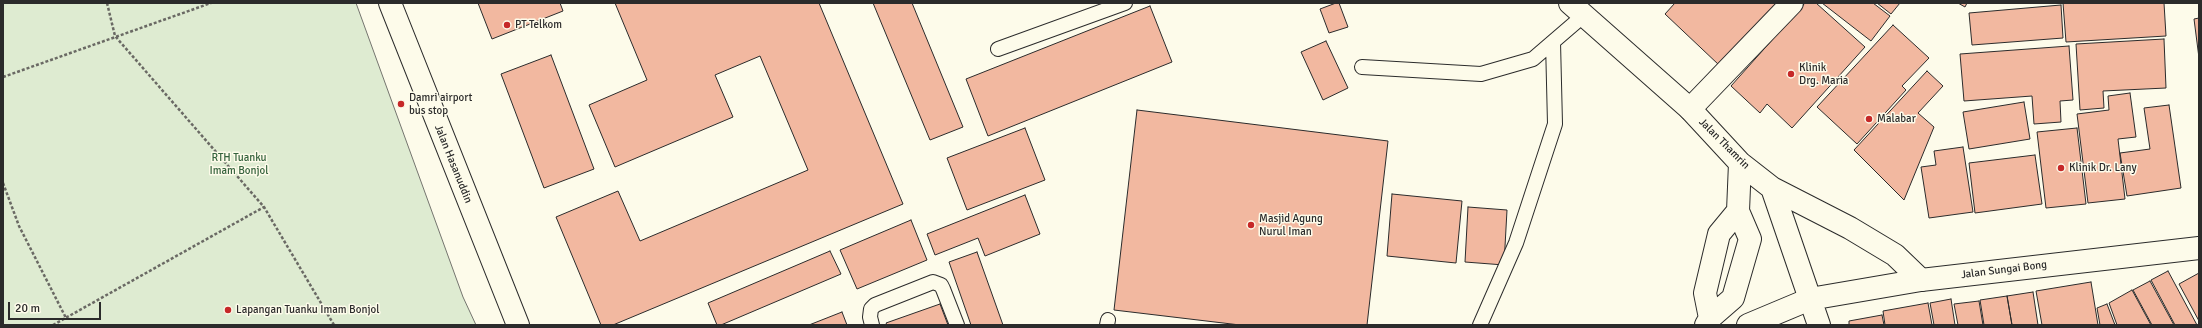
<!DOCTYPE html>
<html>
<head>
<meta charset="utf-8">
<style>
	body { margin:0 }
	#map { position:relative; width:2202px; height:328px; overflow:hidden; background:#fdfbea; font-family:Signika,sans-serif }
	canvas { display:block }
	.frame { position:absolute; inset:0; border:4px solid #2b2b2b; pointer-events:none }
	.scale { position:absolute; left:8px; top:302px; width:93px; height:18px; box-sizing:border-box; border:2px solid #2b2b2b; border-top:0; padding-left:5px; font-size:12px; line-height:14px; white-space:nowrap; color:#2b2b2b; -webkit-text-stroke:3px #fdfbea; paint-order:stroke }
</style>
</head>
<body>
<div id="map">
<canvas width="2202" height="328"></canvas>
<div class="frame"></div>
<div class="scale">20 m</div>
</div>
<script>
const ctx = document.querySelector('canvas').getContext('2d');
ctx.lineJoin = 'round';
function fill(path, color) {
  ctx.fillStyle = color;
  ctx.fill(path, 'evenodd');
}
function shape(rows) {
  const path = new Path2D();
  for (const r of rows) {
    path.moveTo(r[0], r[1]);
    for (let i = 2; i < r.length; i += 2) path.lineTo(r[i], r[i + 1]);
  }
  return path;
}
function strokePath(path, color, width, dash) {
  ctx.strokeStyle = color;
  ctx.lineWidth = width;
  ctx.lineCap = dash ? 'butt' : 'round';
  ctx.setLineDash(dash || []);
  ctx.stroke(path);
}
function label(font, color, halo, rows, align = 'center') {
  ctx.font = font + ' Signika,sans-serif';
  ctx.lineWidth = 3;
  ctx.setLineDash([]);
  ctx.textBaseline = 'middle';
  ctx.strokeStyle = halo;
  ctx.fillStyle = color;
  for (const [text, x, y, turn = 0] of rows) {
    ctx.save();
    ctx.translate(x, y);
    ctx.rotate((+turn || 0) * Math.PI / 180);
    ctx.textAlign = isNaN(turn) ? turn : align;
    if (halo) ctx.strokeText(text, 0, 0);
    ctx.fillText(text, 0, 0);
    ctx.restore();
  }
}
const green = shape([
	[3,3,356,3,463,297,476,325,3,325,3,3]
]);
fill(green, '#deebd1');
strokePath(green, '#74746e', 1);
const building = shape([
	[478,3,560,3,563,11,492,39,478,3],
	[615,3,819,3,903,204,613,325,601,325,556,217,618,191,640,241,808,170,760,56,715,75,733,117,615,167,589,105,647,80,615,3],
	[873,3,912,3,963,127,930,140,873,3],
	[1336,3,1339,3,1348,27,1329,33,1320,9,1336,3],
	[1675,3,1777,3,1719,65,1665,14,1675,3],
	[1805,3,1816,3,1865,47,1792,128,1767,104,1760,113,1731,86,1805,3],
	[1822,3,1873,3,1890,16,1871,41,1822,3],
	[1877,3,1900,3,1891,14,1877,3],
	[1958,3,1967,3,1965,7,1958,3],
	[2063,3,2164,3,2166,36,2066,42,2063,3],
	[2061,5,2063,38,1972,45,1969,13,2061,5],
	[1150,6,1172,62,988,136,966,79,1150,6],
	[2199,18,2199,58,2194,19,2199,18],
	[1893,25,1929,58,1902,86,1906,90,1857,144,1817,107,1893,25],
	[2164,39,2166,88,2103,91,2104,108,2080,110,2076,44,2164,39],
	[1326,41,1348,88,1323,100,1301,52,1326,41],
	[2069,46,2073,100,2060,101,2061,122,2034,124,2032,96,1964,101,1960,54,2069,46],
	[551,55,594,169,544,188,501,74,551,55],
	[1927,71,1943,86,1918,113,1934,127,1904,200,1854,150,1927,71],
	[2130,93,2136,137,2118,139,2125,199,2088,203,2077,114,2109,110,2108,96,2130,93],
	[2024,102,2030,139,1969,149,1963,112,2024,102],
	[2169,105,2181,188,2127,196,2120,153,2150,149,2144,108,2169,105],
	[1137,110,1388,141,1367,325,1240,325,1114,310,1137,110],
	[1025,128,1045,180,967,210,947,158,1025,128],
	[2077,128,2086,204,2046,208,2037,132,2077,128],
	[1963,147,1973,212,1929,218,1921,167,1936,165,1934,151,1963,147],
	[2035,155,2042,204,1975,213,1969,163,2035,155],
	[1392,194,1462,201,1456,263,1387,256,1392,194],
	[1025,195,1040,234,985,256,978,238,935,255,927,234,1025,195],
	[1468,207,1507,210,1504,265,1465,262,1468,207],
	[911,220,927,260,857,289,840,250,911,220],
	[830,251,841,274,721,325,717,325,708,303,830,251],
	[977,252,1003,325,971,325,949,262,977,252],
	[2168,271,2197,325,2175,325,2151,280,2168,271],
	[2199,273,2199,321,2179,284,2199,273],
	[2150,281,2174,325,2152,325,2133,290,2150,281],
	[2091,282,2098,325,2042,325,2036,291,2091,282],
	[2132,290,2151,325,2117,325,2109,303,2132,290],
	[2033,292,2038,325,2012,325,2007,296,2033,292],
	[2007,296,2012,325,1984,325,1980,300,2007,296],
	[1951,299,1955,325,1934,325,1930,303,1951,299],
	[1979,301,1983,325,1958,325,1954,304,1979,301],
	[1928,303,1932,325,1885,325,1883,311,1928,303],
	[940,304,948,325,887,325,886,323,940,304],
	[2107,304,2115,325,2100,325,2097,308,2107,304],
	[842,312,847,325,809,325,842,312],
	[1882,315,1884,325,1849,325,1849,321,1882,315]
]);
fill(building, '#f2b8a0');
strokePath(building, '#2b2b2b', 1);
const lane = shape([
	[998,49,1125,3],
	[1362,67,1481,74,1533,59,1583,16],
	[872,325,870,317,871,309,875,305,933,282,941,285,943,289,957,325],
	[1107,325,1108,320],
	[1480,325,1516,243,1555,124,1553,42]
]);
const street = shape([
	[390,3,518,325],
	[1690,109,1792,3]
]);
const secondary = shape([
	[1819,325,1810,299,1921,280,2199,248]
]);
const primary = shape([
	[1570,3,1690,109,1740,163,1772,188,1810,299,1748,325],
	[1772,188,1850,228,1895,255,1921,280],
	[1710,318,1705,293,1719,234,1738,211],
	[1706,325,1710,318,1733,298,1750,239,1738,211,1740,163]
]);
strokePath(lane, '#2b2b2b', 16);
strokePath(street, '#2b2b2b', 24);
strokePath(secondary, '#2b2b2b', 24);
strokePath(primary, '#2b2b2b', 24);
strokePath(shape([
	[107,3,115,36,264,207,334,325],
	[3,77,211,3],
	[3,183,19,226,66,318],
	[53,325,264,207]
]), '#6a6964', 2.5, [3, 2]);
strokePath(lane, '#fdfbea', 14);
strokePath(street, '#fdfbea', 22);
strokePath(secondary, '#fdfbea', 22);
strokePath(primary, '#fdfbea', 22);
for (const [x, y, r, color] of [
	[507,25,4,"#c62828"],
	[1791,74,4,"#c62828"],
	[401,104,4,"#c62828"],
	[1869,119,4,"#c62828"],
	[2061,168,4,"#c62828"],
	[1251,225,4,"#c62828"],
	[228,310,4,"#c62828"]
]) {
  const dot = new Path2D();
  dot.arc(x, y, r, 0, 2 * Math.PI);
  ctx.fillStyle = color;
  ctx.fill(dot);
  strokePath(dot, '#fdfbea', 1.5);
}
label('11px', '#2b2b2b', '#fdfbea', [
	["PT Telkom",515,25],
	["Klinik",1799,68],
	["Drg. Maria",1799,81],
	["Damri airport",409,98],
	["bus stop",409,111],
	["Malabar",1877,119],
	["Klinik Dr. Lany",2069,168],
	["Masjid Agung",1259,219],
	["Nurul Iman",1259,232],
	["Lapangan Tuanku Imam Bonjol",236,310]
], 'left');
label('11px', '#2b2b2b', '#fdfbea', [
	["Jalan Thamrin",1724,144,45],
	["Jalan Hasanuddin",453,164,68],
	["Jalan Sungai Bong",2004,270,-7]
]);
label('11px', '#34623c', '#fdfbea', [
	["RTH Tuanku",239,158],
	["Imam Bonjol",239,171]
]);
</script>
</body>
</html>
